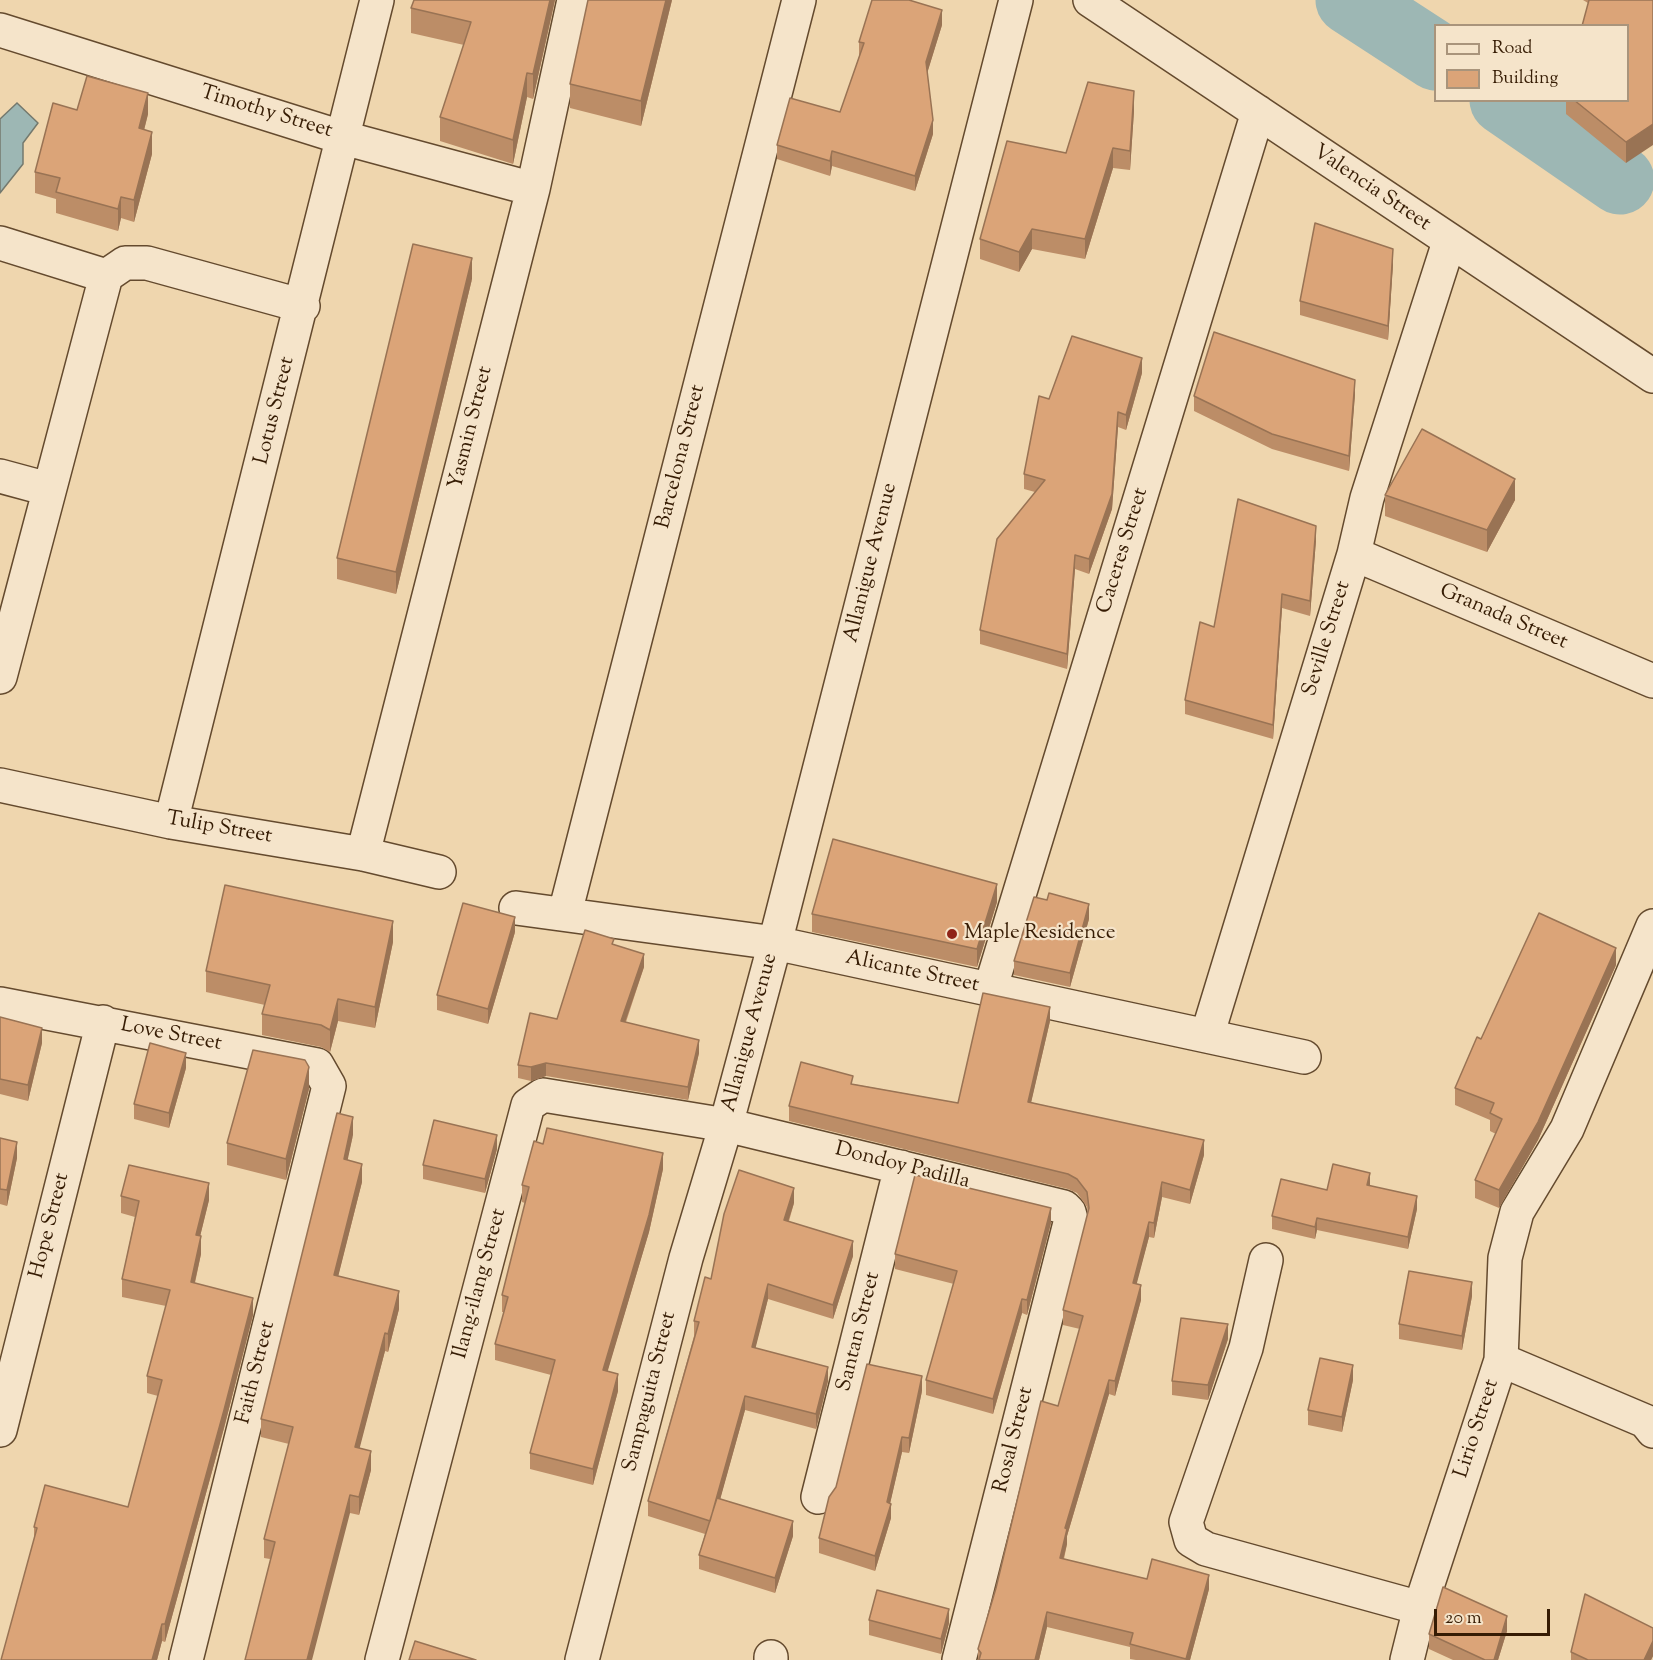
<!DOCTYPE html>
<html>
<head>
<meta charset="utf-8">
<style>
	body { margin:0 }
	#map { position:relative; width:1653px; height:1660px; overflow:hidden; background:#efd6ae; font-family:"Sorts Mill Goudy",serif }
	canvas { display:block }
	.legend { position:absolute; left:1434px; top:24px; width:195px; height:78px; box-sizing:border-box; background:#f5e4ca; border:2px solid #a9947b; margin:0; padding:8px 10px; list-style:none; font-size:18px; color:#361c04 }
	.legend li { display:flex; align-items:center; gap:12px; height:30px }
	.legend b { width:30px; border:2px solid #a9947b }
	.scale { position:absolute; left:1434px; top:1609px; width:116px; height:27px; box-sizing:border-box; border:3px solid #361c04; border-top:0; padding-left:8px; font-size:18px; line-height:21px; white-space:nowrap; color:#361c04; -webkit-text-stroke:4px #f5e4ca; paint-order:stroke }
</style>
</head>
<body>
<div id="map">
<canvas width="1653" height="1660"></canvas>
<ul class="legend">
<li><b style="height:8px;background:#f5e4ca"></b>Road</li>
<li><b style="height:16px;background:#dba478"></b>Building</li>
</ul>
<div class="scale">20 m</div>
</div>
<script>
const ctx = document.querySelector('canvas').getContext('2d');
ctx.lineJoin = 'round';
function fill(path, color) {
  ctx.fillStyle = color;
  ctx.fill(path, 'evenodd');
}
function shape(rows) {
  const path = new Path2D();
  for (const r of rows) {
    path.moveTo(r[0], r[1]);
    for (let i = 2; i < r.length; i += 2) path.lineTo(r[i], r[i + 1]);
  }
  return path;
}
function strokePath(path, color, width, dash) {
  ctx.strokeStyle = color;
  ctx.lineWidth = width;
  ctx.lineCap = dash ? 'butt' : 'round';
  ctx.setLineDash(dash || []);
  ctx.stroke(path);
}
function label(font, color, halo, rows, align = 'center') {
  ctx.font = font + ' "Sorts Mill Goudy",serif';
  ctx.lineWidth = 4.5;
  ctx.setLineDash([]);
  ctx.textBaseline = 'middle';
  ctx.strokeStyle = halo;
  ctx.fillStyle = color;
  for (const [text, x, y, turn = 0] of rows) {
    ctx.save();
    ctx.translate(x, y);
    ctx.rotate((+turn || 0) * Math.PI / 180);
    ctx.textAlign = isNaN(turn) ? turn : align;
    if (halo) ctx.strokeText(text, 0, 0);
    ctx.fillText(text, 0, 0);
    ctx.restore();
  }
}
const water = shape([
	[17,103,38,123,23,143,23,164,0,193,0,119,17,103]
]);
fill(water, '#9db7b4');
strokePath(water, '#74796e', 1.5);
strokePath(shape([
	[1350,0,1436,56],
	[1504,100,1620,180]
]), '#9db7b4', 69);
const street = shape([
	[1090,0,1653,376],
	[0,30,344,138,533,189],
	[0,243,106,276],
	[0,476,48,489],
	[1354,554,1653,681],
	[0,677,106,276,125,263,147,263,303,306],
	[0,785,171,822,363,854,439,872],
	[171,822,377,0],
	[363,854,533,189,574,0],
	[516,908,775,943,1304,1057],
	[565,913,799,0],
	[990,990,1258,112],
	[0,1004,317,1065,329,1086,186,1660],
	[1207,1036,1354,554,1367,498,1449,242],
	[1266,1260,1246,1348,1186,1522,1191,1540,1206,1549,1420,1608],
	[1501,1360,1505,1258,1517,1212,1567,1129,1653,926],
	[0,1430,103,1022],
	[818,1497,901,1167],
	[382,1660,528,1105,543,1095,726,1125,1064,1207,1069,1212,1071,1219,959,1660],
	[582,1660,686,1258,726,1125,775,943,1016,0],
	[771,1660,771,1657],
	[1407,1660,1420,1608,1501,1360,1645,1421,1653,1431]
]);
strokePath(street, '#644a2e', 36);
strokePath(street, '#f5e4ca', 33);
fill(shape([
	[555,0,533,99,527,97,513,164,440,141,440,117,464,45,411,33,411,8],
	[672,0,641,126,570,108,570,84],
	[1583,0,1653,0,1626,163,1566,114,1566,100,1628,100,1588,3],
	[942,25,927,73,933,134,915,191,832,166,830,176,777,159,777,145,840,112,859,57,859,42],
	[77,110,148,114,144,130,152,154,134,222,121,218,118,231,56,213,56,199,35,193,35,172],
	[1134,111,1130,170,1113,168,1085,259,1032,249,1019,272,980,259,980,239,1066,153],
	[1393,264,1388,340,1300,315,1300,301],
	[472,279,396,594,337,579,337,558],
	[1142,373,1126,430,1118,427,1112,509,1089,574,1075,569,1067,669,980,644,980,630,1035,492,1024,489,1024,474,1049,399],
	[1355,394,1349,471,1272,449,1194,411,1194,396],
	[1385,495,1515,500,1487,552,1385,516],
	[1316,540,1310,616,1282,608,1273,739,1185,714,1185,700,1214,627],
	[997,902,977,967,812,932,812,914],
	[1089,919,1070,987,1014,975,1014,961],
	[515,932,488,1024,437,1010,437,995],
	[393,942,375,1028,338,1021,330,1052,321,1047,262,1035,262,1014,265,1005,206,992,206,971],
	[614,944,644,967,626,1022,699,1053,688,1100,546,1076,531,1081,518,1078,518,1065,557,1019],
	[1616,965,1538,1140,1499,1208,1475,1198,1475,1180,1496,1134,1490,1131,1490,1120,1455,1105,1455,1088,1481,1039],
	[0,1017,42,1043,28,1101,0,1094],
	[1050,1021,1031,1102,1204,1155,1190,1204,1162,1197,1154,1238,1149,1237,1136,1284,1141,1300,1115,1396,1109,1394,1067,1536,1067,1544,1064,1559,1147,1579,1209,1589,1190,1660,1136,1660,1130,1659,1130,1647,1047,1627,1039,1660,978,1660,978,1649,1058,1406,1080,1329,1063,1325,1063,1310,1088,1214,1087,1207,1077,1193,1068,1189,789,1121,789,1106,853,1084,958,1103],
	[186,1068,169,1128,134,1119,134,1104],
	[309,1089,286,1180,227,1165,227,1143],
	[353,1135,347,1160,362,1182,338,1276,399,1309,388,1352,385,1351,359,1448,371,1470,359,1515,350,1513,270,1559,264,1558,264,1539,289,1444,261,1437,261,1419],
	[0,1138,17,1158,7,1206,0,1204],
	[497,1149,485,1193,423,1179,423,1165],
	[663,1169,649,1232,607,1372,618,1391,593,1485,530,1469,530,1453,551,1375,495,1360,495,1344,504,1312,502,1312,502,1295,525,1203,522,1202,522,1185],
	[1370,1186,1417,1209,1408,1249,1317,1230,1315,1239,1272,1229,1272,1216,1327,1190],
	[121,1196,209,1200,200,1236,201,1254,195,1283,253,1315,224,1428,165,1642,162,1641,157,1660,1,1660,34,1539,34,1527,128,1507,158,1396,147,1393,147,1376,166,1306,122,1297,122,1279,135,1217,121,1213],
	[794,1203,789,1221,853,1256,833,1319,768,1299,755,1348,828,1381,816,1429,745,1410,720,1499,793,1536,775,1593,699,1569,699,1555,705,1534,648,1516,648,1501,694,1336,694,1321,711,1279],
	[1051,1223,1027,1315,1022,1313,993,1414,926,1395,926,1380,954,1284,895,1269,895,1254],
	[1472,1296,1462,1350,1399,1339,1399,1324],
	[1228,1339,1208,1400,1172,1395,1172,1381],
	[1353,1380,1342,1432,1308,1425,1308,1410],
	[922,1391,909,1453,902,1452,890,1503,891,1518,875,1571,819,1553,819,1538],
	[869,1620,949,1623,941,1654,869,1635],
	[1653,1628,1653,1656,1651,1660,1571,1660,1571,1652],
	[1507,1631,1498,1660,1453,1660,1429,1649,1429,1634]
]), '#bc8d67');
fill(shape([
	[550,0,555,0,533,99,533,74],
	[666,0,672,0,641,126,641,101],
	[942,10,942,25,926,77,926,62],
	[527,73,527,97,513,164,513,140],
	[1134,91,1134,111,1130,170,1130,151],
	[148,93,148,114,139,150,139,128],
	[933,120,933,134,915,191,915,176],
	[1653,124,1653,145,1626,163,1626,142],
	[152,132,152,154,134,222,134,200],
	[1113,148,1113,168,1085,259,1085,239],
	[832,151,832,166,830,176,830,161],
	[121,197,121,218,118,231,118,209],
	[1032,229,1032,249,1019,272,1019,252],
	[1393,249,1393,264,1388,340,1388,326],
	[472,258,472,279,396,594,396,572],
	[1142,358,1142,373,1126,430,1126,415],
	[1355,380,1355,394,1349,471,1349,456],
	[1118,412,1118,427,1112,509,1089,574,1089,559],
	[1515,479,1515,500,1487,552,1487,530],
	[1316,526,1316,540,1310,616,1310,601],
	[1075,555,1075,569,1067,669,1067,654],
	[1282,594,1282,608,1273,739,1273,725],
	[997,884,997,902,977,967,977,949],
	[1089,904,1089,919,1070,987,1070,973],
	[515,917,515,932,488,1024,488,1009],
	[393,921,393,942,375,1028,375,1007],
	[1616,948,1616,965,1538,1140,1499,1208,1499,1190],
	[644,954,644,967,621,1034,621,1021],
	[338,999,338,1021,330,1052,330,1030],
	[1050,1007,1050,1021,1028,1116,1028,1102],
	[42,1028,42,1043,28,1101,28,1085],
	[699,1040,699,1053,688,1100,688,1087],
	[186,1053,186,1068,169,1128,169,1113],
	[546,1063,546,1076,531,1081,531,1067],
	[309,1067,309,1089,286,1180,286,1159],
	[353,1117,353,1135,344,1177,344,1159],
	[497,1135,497,1149,485,1193,485,1179],
	[1204,1140,1204,1155,1190,1204,1190,1190],
	[17,1142,17,1158,7,1206,7,1190],
	[663,1153,663,1169,649,1232,603,1387,603,1370],
	[362,1164,362,1182,334,1293,334,1275],
	[1370,1173,1370,1186,1367,1185],
	[1162,1182,1162,1197,1154,1238,1154,1223],
	[209,1183,209,1200,196,1253,196,1235],
	[794,1188,794,1203,784,1234,784,1220],
	[1417,1196,1417,1209,1408,1249,1408,1237],
	[1051,1208,1051,1223,1027,1315,1027,1300],
	[1317,1218,1317,1230,1315,1239,1315,1227],
	[1149,1222,1149,1237,1133,1298,1133,1283],
	[201,1236,201,1254,191,1299,191,1282],
	[853,1241,853,1256,833,1319,833,1305],
	[1472,1282,1472,1296,1462,1350,1462,1336],
	[768,1284,768,1299,752,1362,752,1347],
	[1141,1285,1141,1300,1115,1396,1115,1381],
	[399,1291,399,1309,388,1352,388,1334],
	[253,1298,253,1315,224,1428,165,1642,165,1624],
	[1022,1299,1022,1313,993,1414,993,1399],
	[1228,1324,1228,1339,1208,1400,1208,1385],
	[385,1333,385,1351,355,1466,355,1447],
	[1353,1365,1353,1380,1342,1432,1342,1417],
	[828,1367,828,1381,816,1429,816,1414],
	[618,1374,618,1391,593,1485,593,1469],
	[922,1376,922,1391,909,1453,909,1438],
	[1109,1380,1109,1394,1067,1536,1067,1544,1060,1572,1060,1558,1065,1528],
	[745,1396,745,1410,710,1536,710,1521],
	[902,1437,902,1452,887,1517,887,1502],
	[371,1451,371,1470,359,1515,359,1497],
	[350,1495,350,1513,312,1660,307,1660],
	[891,1504,891,1518,875,1571,875,1556],
	[793,1521,793,1536,775,1593,775,1578],
	[1209,1575,1209,1589,1190,1660,1186,1660],
	[949,1609,949,1623,941,1654,941,1639],
	[1047,1612,1047,1627,1039,1660,1035,1660],
	[1507,1616,1507,1631,1498,1660,1494,1660],
	[162,1624,162,1641,157,1660,152,1660],
	[1653,1641,1653,1656,1651,1660,1644,1660]
]), '#997354');
const building = shape([
	[414,0,550,0,533,74,527,73,513,140,440,117,471,22,411,8,414,0],
	[588,0,666,0,641,101,570,84,588,0],
	[872,0,909,0,942,10,926,62,933,120,915,176,832,151,830,161,777,145,790,98,840,112,864,43,859,42,872,0],
	[1589,0,1653,0,1653,124,1626,142,1574,100,1628,100,1628,26,1582,26,1589,0],
	[87,76,148,93,139,128,152,132,134,200,121,197,118,209,56,192,60,178,35,172,53,103,77,110,87,76],
	[1088,82,1134,91,1130,151,1113,148,1085,239,1032,229,1019,252,980,239,1007,141,1066,153,1088,82],
	[1315,223,1393,249,1388,326,1300,301,1315,223],
	[413,244,472,258,396,572,337,558,413,244],
	[1214,332,1355,380,1349,456,1272,434,1194,396,1214,332],
	[1072,336,1142,358,1126,415,1118,412,1112,494,1089,559,1075,555,1067,654,980,630,997,539,1045,480,1024,474,1039,396,1049,399,1072,336],
	[1422,429,1515,479,1487,530,1385,495,1422,429],
	[1238,499,1316,526,1310,601,1282,594,1273,725,1185,700,1200,622,1214,627,1238,499],
	[833,839,997,884,977,949,812,914,833,839],
	[225,885,393,921,375,1007,338,999,330,1030,321,1025,262,1014,270,985,206,971,225,885],
	[1049,893,1089,904,1070,973,1014,961,1034,897,1047,900,1049,893],
	[463,903,515,917,488,1009,437,995,463,903],
	[1539,913,1616,948,1538,1122,1499,1190,1475,1180,1502,1119,1490,1113,1494,1103,1455,1088,1477,1037,1481,1039,1539,913],
	[585,930,614,939,612,944,644,954,621,1021,699,1040,688,1087,546,1063,531,1067,518,1065,530,1013,557,1019,585,930],
	[983,993,1050,1007,1028,1102,1204,1140,1190,1190,1162,1182,1154,1223,1149,1222,1133,1283,1141,1285,1115,1381,1109,1380,1065,1528,1067,1529,1060,1558,1147,1579,1152,1559,1209,1575,1186,1659,1130,1644,1133,1633,1047,1612,1035,1660,979,1660,981,1653,978,1649,996,1588,1041,1401,1058,1406,1083,1316,1063,1310,1089,1208,1087,1192,1077,1179,1068,1174,789,1106,801,1062,853,1076,851,1084,958,1103,983,993],
	[0,1017,42,1028,28,1085,0,1079,0,1017],
	[150,1043,186,1053,169,1113,134,1104,150,1043],
	[253,1050,305,1060,309,1067,286,1159,227,1143,253,1050],
	[337,1113,353,1117,344,1159,362,1164,334,1275,399,1291,388,1334,385,1333,355,1447,371,1451,359,1497,350,1495,307,1660,245,1660,275,1542,264,1539,293,1427,261,1419,337,1113],
	[434,1120,497,1135,485,1179,423,1165,434,1120],
	[547,1128,663,1153,649,1215,603,1370,618,1374,593,1469,530,1453,555,1360,495,1344,508,1297,502,1295,529,1187,522,1185,534,1141,543,1144,547,1128],
	[0,1138,17,1142,7,1190,0,1189,0,1138],
	[1333,1164,1370,1173,1367,1185,1417,1196,1408,1237,1317,1218,1315,1227,1272,1216,1281,1179,1327,1190,1333,1164],
	[129,1165,209,1183,196,1235,201,1236,191,1282,253,1298,224,1410,165,1624,162,1624,152,1660,1,1660,37,1528,34,1527,45,1485,128,1507,162,1380,147,1376,170,1290,122,1279,139,1201,121,1196,129,1165],
	[739,1170,794,1188,784,1220,853,1241,833,1305,768,1284,752,1347,828,1367,816,1414,745,1396,710,1521,648,1501,699,1322,694,1321,705,1277,711,1279,724,1214,739,1170],
	[915,1175,1051,1208,1027,1300,1022,1299,993,1399,926,1380,957,1271,895,1254,915,1175],
	[1409,1271,1472,1282,1462,1336,1399,1324,1409,1271],
	[1181,1318,1228,1324,1208,1385,1172,1381,1181,1318],
	[1320,1358,1353,1365,1342,1417,1308,1410,1320,1358],
	[867,1364,922,1376,909,1438,902,1437,887,1502,891,1504,875,1556,819,1538,829,1497,836,1487,867,1364],
	[717,1498,793,1521,775,1578,699,1555,717,1498],
	[1443,1587,1507,1616,1494,1660,1485,1660,1429,1634,1443,1587],
	[877,1590,949,1609,941,1639,869,1620,877,1590],
	[1585,1594,1653,1628,1653,1641,1644,1660,1588,1660,1571,1652,1585,1594],
	[415,1641,476,1660,409,1660,415,1641]
]);
fill(building, '#dba478');
strokePath(building, '#997354', 1.5);
for (const [x, y, r, color] of [
	[952,934,6,"#8f2418"]
]) {
  const dot = new Path2D();
  dot.arc(x, y, r, 0, 2 * Math.PI);
  ctx.fillStyle = color;
  ctx.fill(dot);
  strokePath(dot, '#f5e4ca', 2);
}
label('21px', '#361c04', '#f5e4ca', [
	["Timothy Street",266,113,17],
	["Valencia Street",1371,189,34],
	["Lotus Street",276,411,-76],
	["Yasmin Street",472,428,-76],
	["Barcelona Street",682,457,-76],
	["Caceres Street",1124,551,-73],
	["Allanigue Avenue",872,563,-76],
	["Granada Street",1503,618,23],
	["Seville Street",1328,639,-73],
	["Tulip Street",219,829,10],
	["Alicante Street",912,973,12],
	["Allanigue Avenue",751,1033,-75],
	["Love Street",171,1036,11],
	["Dondoy Padilla",902,1167,14],
	["Hope Street",51,1226,-76],
	["Ilang-ilang Street",481,1284,-75],
	["Santan Street",860,1332,-76],
	["Faith Street",257,1373,-76],
	["Sampaguita Street",651,1392,-76],
	["Lirio Street",1478,1429,-72],
	["Rosal Street",1015,1440,-76]
]);
label('21px', '#361c04', '#f5e4ca', [
	["Maple Residence",964,934]
], 'left');
</script>
</body>
</html>
